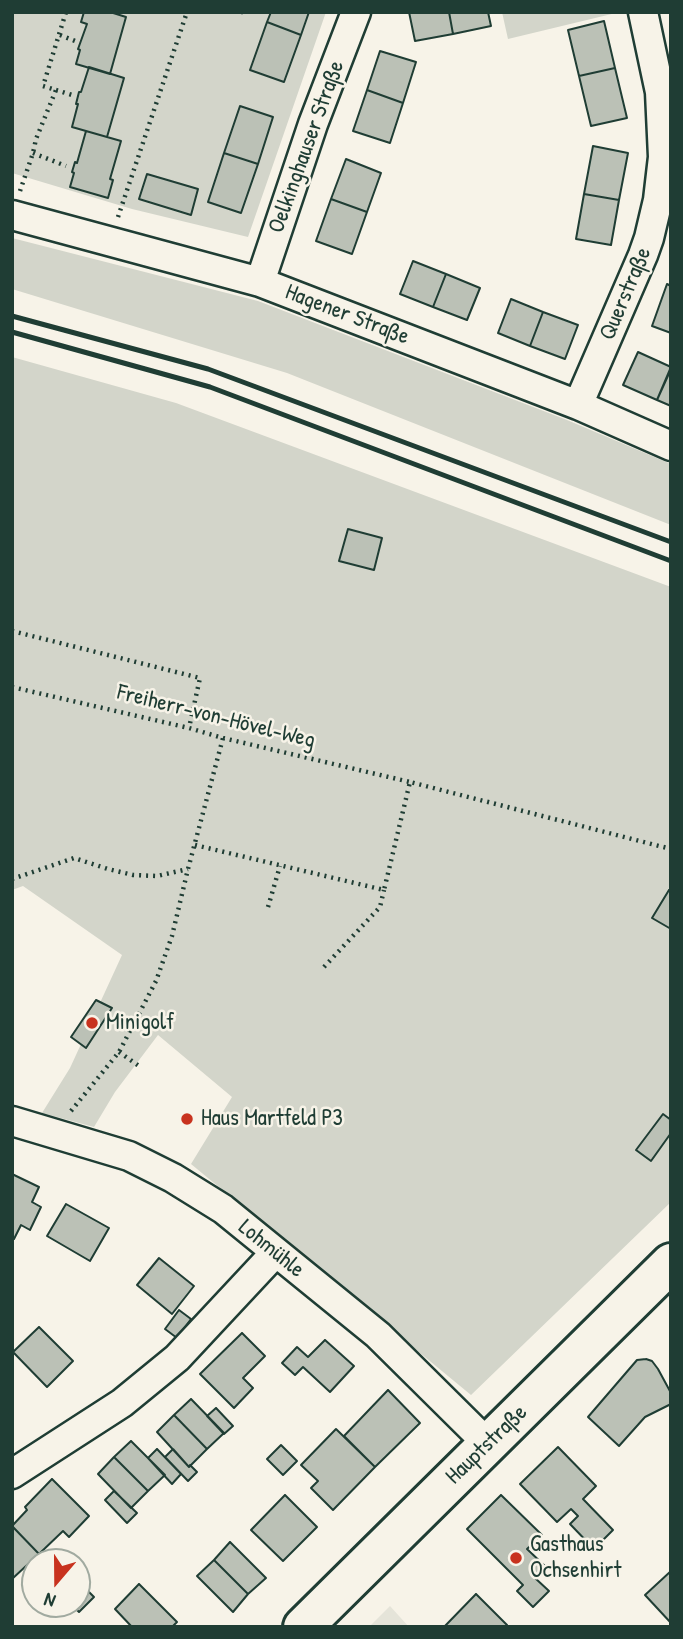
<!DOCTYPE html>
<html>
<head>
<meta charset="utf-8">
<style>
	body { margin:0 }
	#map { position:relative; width:683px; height:1639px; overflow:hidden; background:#f7f3e8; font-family:"Patrick Hand",sans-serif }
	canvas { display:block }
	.frame { position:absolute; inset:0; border:14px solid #1f3d34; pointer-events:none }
	.north { position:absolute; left:21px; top:1548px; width:70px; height:70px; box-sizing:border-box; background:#f7f3e8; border:2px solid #a1aaa0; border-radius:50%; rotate:200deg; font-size:19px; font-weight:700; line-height:28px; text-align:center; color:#1f3d34 }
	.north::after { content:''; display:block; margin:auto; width:24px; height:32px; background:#c8321e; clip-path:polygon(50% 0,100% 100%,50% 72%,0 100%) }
</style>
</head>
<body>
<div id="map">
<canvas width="683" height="1639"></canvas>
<div class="frame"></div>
<div class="north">N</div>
</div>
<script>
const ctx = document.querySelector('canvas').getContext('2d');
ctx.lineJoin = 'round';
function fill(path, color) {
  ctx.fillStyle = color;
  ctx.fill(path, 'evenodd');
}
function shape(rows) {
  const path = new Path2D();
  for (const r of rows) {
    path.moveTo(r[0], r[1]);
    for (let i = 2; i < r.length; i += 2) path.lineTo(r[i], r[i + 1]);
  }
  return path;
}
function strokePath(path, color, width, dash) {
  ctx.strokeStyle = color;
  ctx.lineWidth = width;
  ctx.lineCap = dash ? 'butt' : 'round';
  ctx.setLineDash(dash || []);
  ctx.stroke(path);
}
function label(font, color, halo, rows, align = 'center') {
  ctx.font = font + ' "Patrick Hand",sans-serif';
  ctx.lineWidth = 5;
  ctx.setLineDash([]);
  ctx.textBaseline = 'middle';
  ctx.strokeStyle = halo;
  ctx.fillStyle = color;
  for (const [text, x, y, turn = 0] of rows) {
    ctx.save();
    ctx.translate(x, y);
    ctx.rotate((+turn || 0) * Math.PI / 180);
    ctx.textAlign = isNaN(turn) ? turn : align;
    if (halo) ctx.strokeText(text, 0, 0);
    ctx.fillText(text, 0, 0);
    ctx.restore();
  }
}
fill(shape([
	[390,1606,409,1627,369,1627]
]), '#e5e4d9');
fill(shape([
	[12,12,326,12,248,237,132,209,12,173],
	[502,12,620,12,508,39],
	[12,238,258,301,567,420,671,464,671,525,287,373,12,289],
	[12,357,176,403,671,587,671,1202,471,1395,191,1164,232,1097,158,1035,115,1092,94,1127,42,1113,70,1068,122,955,23,886,12,890]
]), '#d3d5ca');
const building = shape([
	[84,12,110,12,126,17,110,74,76,64,80,50,78,49,87,24,81,22,84,12],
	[271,12,309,12,301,35,267,22,271,12],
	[409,12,449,12,453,34,415,41,409,12],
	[449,12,488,12,491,26,453,34,449,12],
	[604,21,615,68,579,76,568,30,604,21],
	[267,22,301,35,284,82,250,70,267,22],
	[380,51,416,62,403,103,367,90,380,51],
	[89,67,124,78,107,137,72,127,78,104,76,104,79,92,81,92,89,67],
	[615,68,627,118,591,126,579,76,615,68],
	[367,90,403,103,390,143,353,131,367,90],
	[240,106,273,117,258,164,224,153,240,106],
	[86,131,121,141,110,179,113,180,108,198,70,187,74,173,72,172,75,162,77,163,86,131],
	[593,146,628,153,619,200,584,194,593,146],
	[224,153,258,164,241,213,208,202,224,153],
	[346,159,381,173,367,212,331,199,346,159],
	[147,174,198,189,191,215,139,199,147,174],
	[584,194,619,200,611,245,576,239,584,194],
	[331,199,367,212,352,254,316,241,331,199],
	[413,261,446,274,433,307,400,294,413,261],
	[446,274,480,288,467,320,433,307,446,274],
	[667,284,671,286,671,333,652,326,667,284],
	[511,299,543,312,530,346,498,333,511,299],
	[543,312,578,325,565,359,530,346,543,312],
	[638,352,671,367,657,400,623,385,638,352],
	[671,369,671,406,657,400,671,369],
	[348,529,382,538,374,570,339,561,348,529],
	[669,890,671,890,671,929,652,918,669,890],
	[96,1000,112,1008,86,1048,71,1037,96,1000],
	[663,1114,671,1120,671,1133,651,1161,636,1150,663,1114],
	[12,1174,39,1187,32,1202,41,1207,30,1230,21,1225,14,1239,12,1238,12,1174],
	[66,1204,109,1228,90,1261,47,1236,66,1204],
	[159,1258,194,1286,172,1314,137,1285,159,1258],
	[179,1310,191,1319,177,1338,165,1329,179,1310],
	[39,1327,73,1361,47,1387,13,1352,39,1327],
	[242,1333,265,1356,243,1378,253,1388,234,1408,200,1374,242,1333],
	[325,1340,354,1366,330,1392,303,1367,295,1375,282,1363,297,1347,308,1357,325,1340],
	[646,1359,652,1361,658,1369,671,1393,671,1404,645,1417,619,1446,588,1417,637,1360,646,1359],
	[388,1390,420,1423,375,1467,344,1436,388,1390],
	[191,1399,224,1433,207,1449,174,1415,191,1399],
	[216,1408,233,1426,224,1434,207,1416,216,1408],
	[174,1415,207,1449,189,1467,157,1432,174,1415],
	[336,1429,375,1467,333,1510,311,1488,318,1481,301,1465,336,1429],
	[131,1441,165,1475,148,1491,114,1457,131,1441],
	[281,1445,297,1461,283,1475,267,1459,281,1445],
	[558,1447,596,1486,583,1499,613,1530,594,1549,570,1524,578,1516,571,1509,557,1522,520,1484,558,1447],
	[157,1449,181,1474,172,1484,148,1458,157,1449],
	[173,1449,189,1467,190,1465,197,1472,188,1481,165,1457,173,1449],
	[114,1457,148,1491,131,1508,98,1474,114,1457],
	[52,1479,89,1516,69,1537,63,1531,39,1554,12,1526,27,1510,25,1507,52,1479],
	[114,1491,137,1513,127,1523,105,1500,114,1491],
	[285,1495,317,1527,283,1561,251,1530,285,1495],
	[501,1495,542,1535,527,1549,546,1567,535,1578,549,1591,533,1607,517,1591,523,1585,467,1529,501,1495],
	[13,1527,39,1554,12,1579,12,1528,13,1527],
	[230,1542,266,1578,248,1594,214,1560,230,1542],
	[214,1560,248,1594,233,1612,197,1576,214,1560],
	[671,1571,671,1623,645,1595,671,1571],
	[77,1580,94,1597,79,1612,71,1604,77,1604,77,1580],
	[139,1584,177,1622,172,1627,132,1627,115,1609,139,1584],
	[476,1594,507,1625,506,1627,444,1627,476,1594]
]);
fill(building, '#bbc1b6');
strokePath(building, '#1f3d34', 2);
const street = shape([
	[12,215,260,282,578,405,671,446],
	[260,282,313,124,356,12],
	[578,405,643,255,649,238,658,200,663,157,660,92,643,12],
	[12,1121,129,1156,173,1178,223,1209,378,1335,488,1444],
	[12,1474,122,1403,177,1358,275,1253]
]);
const secondary = shape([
	[303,1627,671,1263]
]);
strokePath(street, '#1f3d34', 33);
strokePath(secondary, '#1f3d34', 44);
strokePath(shape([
	[241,12,243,12],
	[60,35,75,41],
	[56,90,72,95],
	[33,153,66,166],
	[20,191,33,153,36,139,56,90,43,86,66,12],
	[118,217,187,12],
	[12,631,200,678,189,728],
	[12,687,189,728,223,738,410,782],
	[195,845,384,890,410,782,671,849],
	[12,879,74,858,108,869,133,875,157,876,188,869],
	[268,907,280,866],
	[324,967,380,907,384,890],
	[119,1052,139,1066],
	[71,1111,119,1052,156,981,172,936,188,869,223,738]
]), '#1f3d34', 4.5, [2, 5]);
strokePath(street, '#f7f3e8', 28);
strokePath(secondary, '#f7f3e8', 38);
strokePath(shape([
	[12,316,208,369,671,542],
	[12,332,210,387,671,561]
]), '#1f3d34', 5);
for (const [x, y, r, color] of [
	[92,1023,7,"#c8321e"],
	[187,1119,7,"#c8321e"],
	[516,1558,7,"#c8321e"]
]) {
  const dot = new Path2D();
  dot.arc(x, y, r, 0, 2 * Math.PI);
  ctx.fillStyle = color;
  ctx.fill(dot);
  strokePath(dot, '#f7f3e8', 2.5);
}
label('23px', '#1f3d34', '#f7f3e8', [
	["Oelkinghauser Straße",307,147,-70],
	["Querstraße",626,294,-67],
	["Hagener Straße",347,315,21],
	["Freiherr-von-Hövel-Weg",216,717,14],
	["Lohmühle",271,1249,39],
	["Hauptstraße",487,1445,-44]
]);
label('23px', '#1f3d34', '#f7f3e8', [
	["Minigolf",106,1023],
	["Haus Martfeld P3",201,1119],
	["Gasthaus",530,1545],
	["Ochsenhirt",530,1571]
], 'left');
</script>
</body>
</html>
